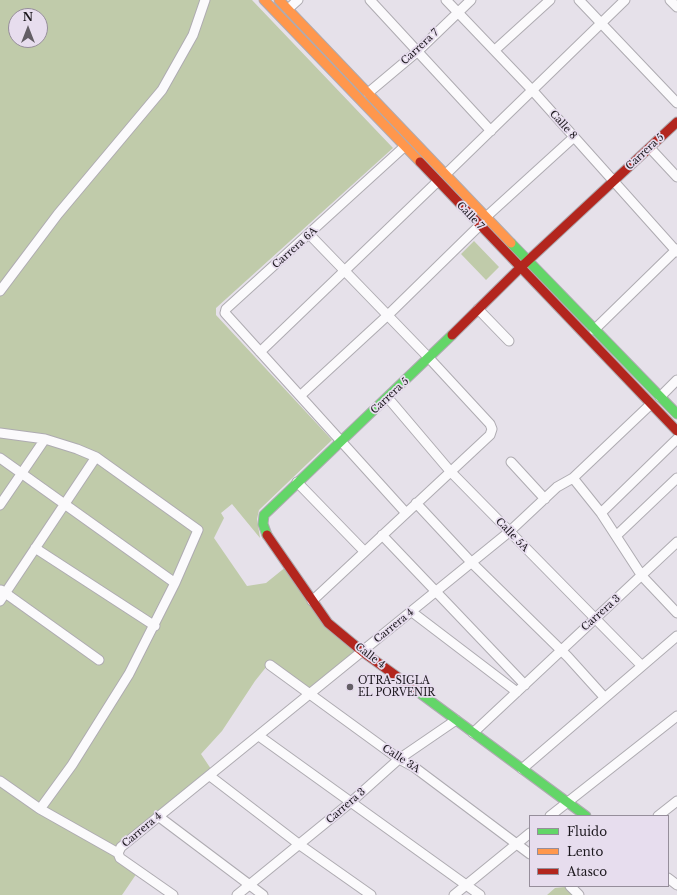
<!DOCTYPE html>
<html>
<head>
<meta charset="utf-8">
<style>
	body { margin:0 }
	#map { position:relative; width:677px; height:895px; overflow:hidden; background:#e6e1ea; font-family:"Libre Baskerville",serif }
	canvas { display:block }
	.legend { position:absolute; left:529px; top:815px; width:140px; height:72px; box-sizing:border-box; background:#e7ddee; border:1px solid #968e9b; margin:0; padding:5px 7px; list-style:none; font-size:12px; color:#1c181e }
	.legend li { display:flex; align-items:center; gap:8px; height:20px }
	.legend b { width:20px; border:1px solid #968e9b }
	.north { position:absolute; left:8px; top:8px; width:40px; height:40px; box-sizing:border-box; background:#e7ddee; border:1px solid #968e9b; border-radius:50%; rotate:0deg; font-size:11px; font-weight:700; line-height:16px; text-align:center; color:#1c181e }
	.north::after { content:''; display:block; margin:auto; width:14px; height:18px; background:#635e65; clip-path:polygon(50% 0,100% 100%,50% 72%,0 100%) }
</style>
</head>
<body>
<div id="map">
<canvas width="677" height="895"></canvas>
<ul class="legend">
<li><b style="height:5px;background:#63d668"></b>Fluido</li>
<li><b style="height:5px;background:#ff974d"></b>Lento</li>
<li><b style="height:5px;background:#b3261e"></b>Atasco</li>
</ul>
<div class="north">N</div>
</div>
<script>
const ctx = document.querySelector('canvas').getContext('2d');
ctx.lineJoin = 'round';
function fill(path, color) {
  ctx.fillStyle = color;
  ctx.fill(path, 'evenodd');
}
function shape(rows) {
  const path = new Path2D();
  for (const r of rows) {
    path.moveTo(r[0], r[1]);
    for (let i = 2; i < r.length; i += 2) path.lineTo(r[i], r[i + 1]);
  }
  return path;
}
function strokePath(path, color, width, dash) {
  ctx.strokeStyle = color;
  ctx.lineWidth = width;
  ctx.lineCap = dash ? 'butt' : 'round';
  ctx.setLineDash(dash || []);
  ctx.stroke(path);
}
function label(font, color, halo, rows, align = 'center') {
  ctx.font = font + ' "Libre Baskerville",serif';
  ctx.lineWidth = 3.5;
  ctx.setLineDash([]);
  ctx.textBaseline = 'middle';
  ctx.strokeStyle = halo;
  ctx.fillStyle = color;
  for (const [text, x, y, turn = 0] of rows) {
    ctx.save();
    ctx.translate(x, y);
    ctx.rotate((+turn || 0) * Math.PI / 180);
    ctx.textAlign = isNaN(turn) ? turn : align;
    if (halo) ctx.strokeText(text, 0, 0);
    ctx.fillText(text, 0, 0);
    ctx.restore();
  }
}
fill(shape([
	[0,0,252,0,393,148,216,308,216,315,332,440,259,510,257,519,260,538,232,504,221,513,224,518,214,538,247,586,266,583,287,566,355,651,309,689,271,661,255,681,222,731,201,754,211,769,117,849,137,873,122,895,0,895],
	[16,16,40,16,40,40,16,40],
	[474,241,499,267,486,280,461,254],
	[565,887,572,895,547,895,555,888]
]), '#c0cbaa');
const street = shape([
	[370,0,491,131],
	[446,0,533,91,677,252],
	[579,0,677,103],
	[670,0,677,7],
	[288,9,298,0],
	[495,50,550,0],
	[368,93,418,51,471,0],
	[404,147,226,309,225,313,406,513],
	[650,148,677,177],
	[446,174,625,0],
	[486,217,574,137],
	[309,234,429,358,490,424,492,429,490,435,312,601],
	[0,291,58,214,162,90,193,35,205,0],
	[478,309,509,341],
	[594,330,677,249],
	[260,352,437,182],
	[300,396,388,315,479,226],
	[660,397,677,380],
	[388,398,450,471,642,666],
	[0,433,45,439,77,449,96,457,198,530,175,583,129,674,72,765,40,809],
	[0,458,175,583],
	[511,462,545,499],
	[573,478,601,513,642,576,677,613],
	[297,482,364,551],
	[416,503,471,562,568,657,605,698],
	[0,505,45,439],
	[601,513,677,439],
	[382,535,525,685],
	[616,536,677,478],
	[35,548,155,626],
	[1,590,99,660],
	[0,601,96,457],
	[412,612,517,692],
	[270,665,399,759,414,767,530,854],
	[473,733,677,542],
	[259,736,480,895],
	[522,769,677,636],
	[210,776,300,845,371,895],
	[0,781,40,809,118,853],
	[158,816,263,895],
	[550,816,677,716],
	[658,816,677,801],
	[668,878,677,885],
	[570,886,579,895],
	[173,895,120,858,118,853,121,847,509,532,557,487,573,478,651,404],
	[237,895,351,802,399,759,456,720],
	[454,895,530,833]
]);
const fast = shape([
	[511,243,677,414],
	[267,535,263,524,264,515,452,335],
	[417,691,586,816]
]);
const slow = shape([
	[264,0,420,162],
	[279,0,511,243]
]);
const jam = shape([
	[420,162,677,431],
	[452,335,520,268,677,122],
	[267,535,328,623,363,652,417,691]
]);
strokePath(street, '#aeabb1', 11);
strokePath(fast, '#aeabb1', 11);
strokePath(slow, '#aeabb1', 11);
strokePath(jam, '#aeabb1', 11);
strokePath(street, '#fbfafc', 9);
strokePath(fast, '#63d668', 9);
strokePath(slow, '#ff974d', 9);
strokePath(jam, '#b3261e', 9);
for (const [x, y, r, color] of [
	[350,687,4,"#635e65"]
]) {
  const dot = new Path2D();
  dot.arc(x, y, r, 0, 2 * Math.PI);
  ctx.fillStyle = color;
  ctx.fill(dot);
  strokePath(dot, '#e7ddee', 1.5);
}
label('10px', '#1c181e', '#e7ddee', [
	["Carrera 7",420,47,-43],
	["Calle 8",563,125,48],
	["Carrera 5",645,152,-43],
	["Calle 7",470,216,46],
	["Carrera 6A",295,248,-42],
	["Carrera 5",390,396,-43],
	["Calle 5A",512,535,46],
	["Carrera 3",601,613,-42],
	["Carrera 4",394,626,-39],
	["Calle 4",370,656,37],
	["Calle 3A",401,759,33],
	["Carrera 3",346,806,-41],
	["Carrera 4",142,830,-40]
]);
label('10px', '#1c181e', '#e7ddee', [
	["OTRA-SIGLA",358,681],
	["EL PORVENIR",358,693]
], 'left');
</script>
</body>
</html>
